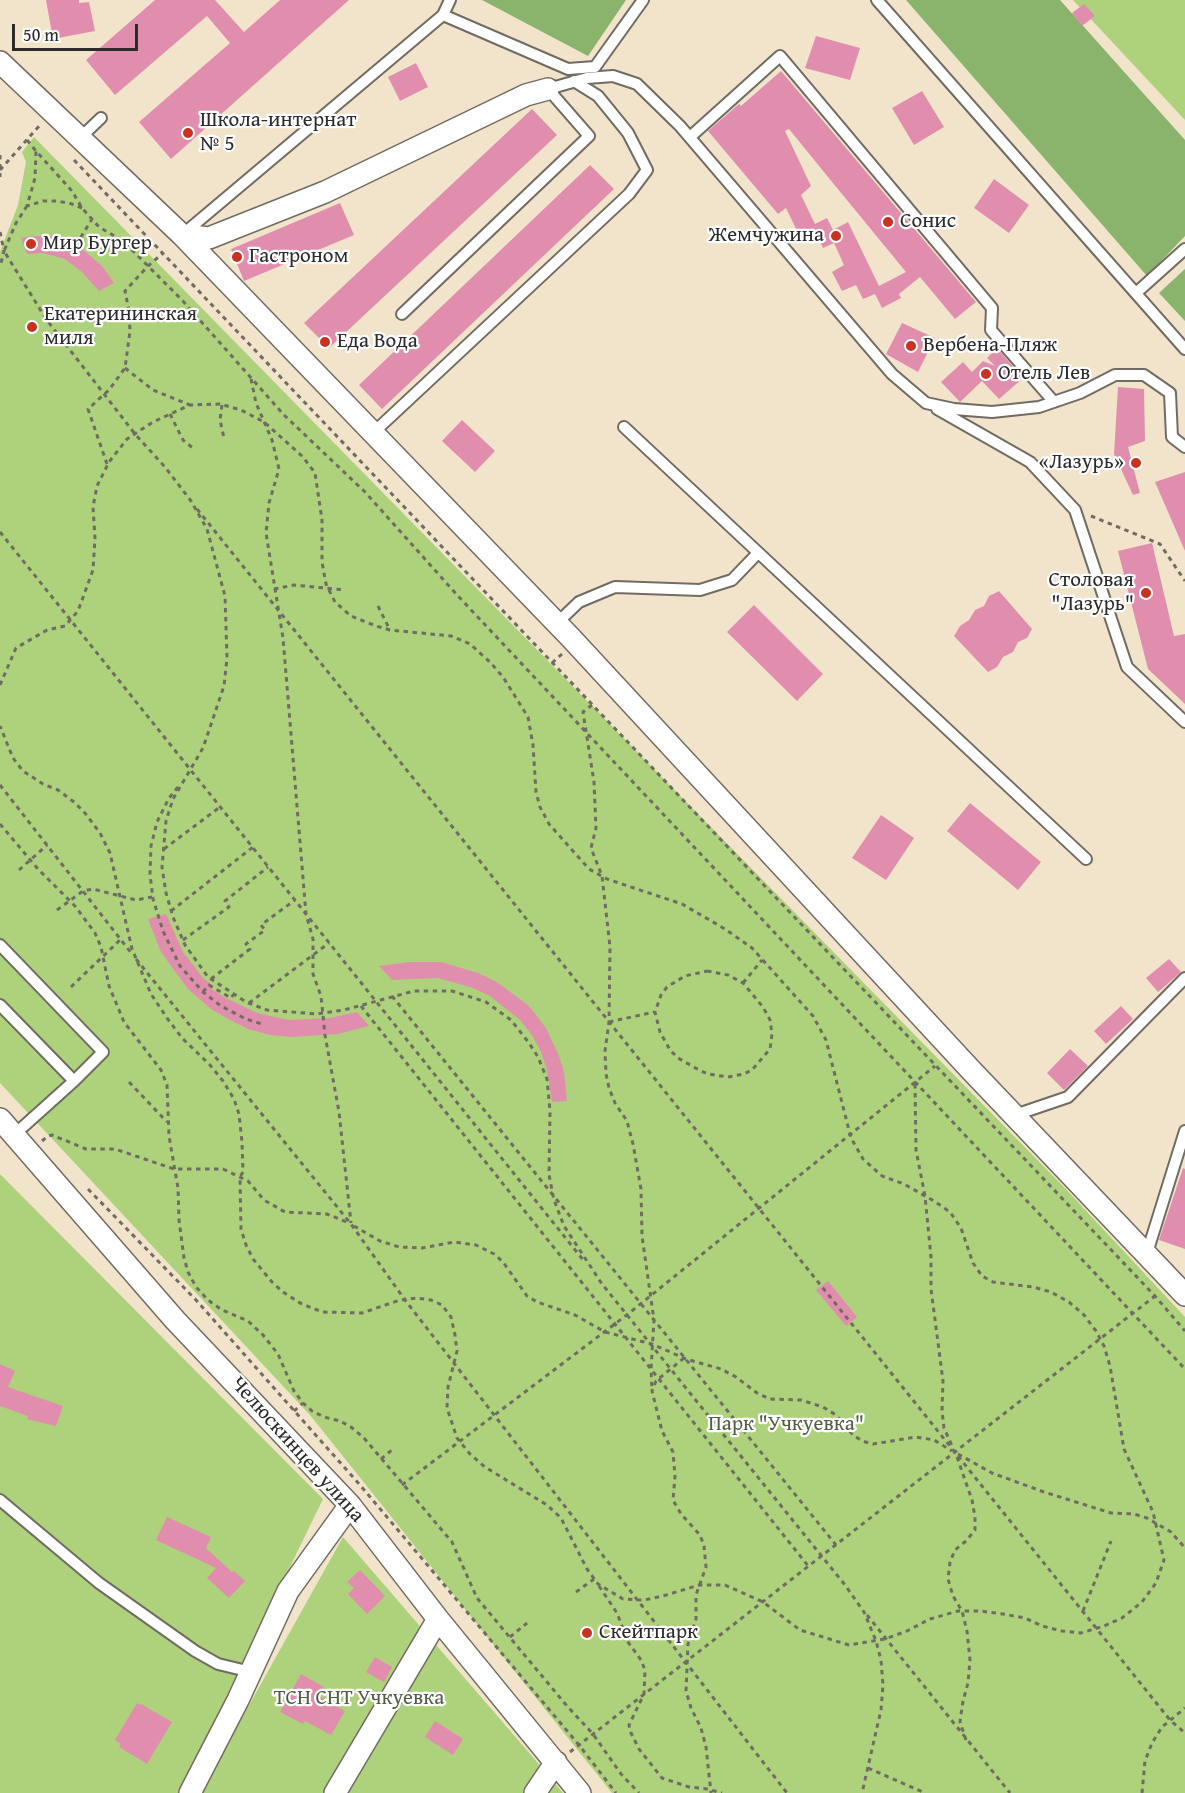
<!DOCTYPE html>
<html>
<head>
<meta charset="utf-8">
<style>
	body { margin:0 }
	#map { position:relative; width:1185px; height:1793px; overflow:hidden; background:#f2e4ca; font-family:"Gentium Book Plus",serif }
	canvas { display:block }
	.scale { position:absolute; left:12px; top:24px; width:126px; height:27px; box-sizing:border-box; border:3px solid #2b2b2b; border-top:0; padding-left:8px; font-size:18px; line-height:21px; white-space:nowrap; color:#2b2b2b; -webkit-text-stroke:4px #fff; paint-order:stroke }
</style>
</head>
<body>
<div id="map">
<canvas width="1185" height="1793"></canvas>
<div class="scale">50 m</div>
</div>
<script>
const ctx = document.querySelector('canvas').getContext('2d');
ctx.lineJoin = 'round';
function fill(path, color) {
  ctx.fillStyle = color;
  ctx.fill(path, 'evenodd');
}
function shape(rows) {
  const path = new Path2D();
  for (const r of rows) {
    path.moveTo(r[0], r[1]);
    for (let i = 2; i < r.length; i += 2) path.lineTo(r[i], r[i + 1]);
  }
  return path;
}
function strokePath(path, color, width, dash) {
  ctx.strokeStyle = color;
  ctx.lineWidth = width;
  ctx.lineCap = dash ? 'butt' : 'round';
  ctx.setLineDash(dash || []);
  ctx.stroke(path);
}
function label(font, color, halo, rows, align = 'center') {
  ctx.font = font + ' "Gentium Book Plus",serif';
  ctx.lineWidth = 4.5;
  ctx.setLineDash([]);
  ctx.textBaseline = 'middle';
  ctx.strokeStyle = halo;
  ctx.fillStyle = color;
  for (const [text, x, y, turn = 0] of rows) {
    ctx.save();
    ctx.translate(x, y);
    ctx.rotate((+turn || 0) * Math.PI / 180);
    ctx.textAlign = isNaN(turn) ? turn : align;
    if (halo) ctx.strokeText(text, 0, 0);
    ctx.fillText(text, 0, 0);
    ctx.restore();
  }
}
fill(shape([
	[1073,0,1185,0,1185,120],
	[34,137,1063,1186,1185,1317,1185,1793,612,1793,310,1415,0,1083,0,252,18,205,26,162,22,152],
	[0,1174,323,1499,180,1793,0,1793],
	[343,1537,531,1755,563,1793,200,1793]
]), '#add27b');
fill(shape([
	[482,0,626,0,588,56],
	[906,0,1060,0,1185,140,1185,236,1147,276],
	[1185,269,1185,321,1159,293]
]), '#8ab46b');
fill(shape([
	[46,0,79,0,79,3,89,2,95,31,53,39],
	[155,0,215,0,244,32,280,0,349,0,171,159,139,122,230,43,207,16,115,95,86,60],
	[1084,4,1095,16,1082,26,1072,13],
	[816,36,860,48,850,80,805,68],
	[416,63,428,87,400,101,388,77],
	[781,71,976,302,955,319,920,277,899,294,901,298,882,308,875,294,863,299,856,285,842,291,832,272,844,265,834,243,823,248,815,232,801,239,786,208,778,214,708,131,739,104,741,106],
	[789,129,828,177,906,272,879,286,848,222,833,230,827,218,815,224,801,195,811,186,785,131],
	[922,91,944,127,914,145,892,108],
	[532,109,557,135,329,348,304,323],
	[590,165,614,189,382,409,359,385],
	[994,179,1029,205,1009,233,974,208],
	[340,203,354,235,244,281,231,249],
	[34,236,54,236,80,247,103,267,114,283,99,291,82,272,65,259,43,253,27,254,21,238],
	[902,323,935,338,918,372,886,354],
	[997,348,1023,378,999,399,982,381,960,402,941,382,963,362,972,372,983,361,995,366,987,358],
	[1118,387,1144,389,1145,441,1128,447,1140,493,1133,495,1114,454],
	[462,420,495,451,475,472,442,441],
	[1185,472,1185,551,1155,482],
	[1152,543,1174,636,1185,634,1185,704,1148,669,1118,551],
	[999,591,1032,629,1027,638,1018,642,1013,652,1003,657,997,667,988,672,954,636,960,626,969,620,975,610,984,606,989,596],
	[754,605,823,674,797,701,727,632],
	[970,803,1041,862,1018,890,947,831],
	[881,815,914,838,886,880,852,858],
	[166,914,183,952,203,978,212,985,210,988,226,998,257,1013,289,1020,330,1018,357,1012,369,1026,338,1034,292,1037,270,1035,248,1029,232,1021,211,1009,188,989,161,952,148,919],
	[1169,959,1181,972,1158,992,1146,978],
	[410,962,441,962,478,973,497,982,529,1006,546,1028,559,1056,564,1072,567,1101,552,1102,547,1070,541,1052,532,1035,520,1020,490,996,473,988,438,978,392,980,379,966],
	[1121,1006,1133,1019,1106,1044,1094,1031],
	[1070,1049,1088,1066,1064,1090,1047,1073],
	[1183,1168,1185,1169,1185,1249,1159,1240],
	[828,1281,857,1317,846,1326,816,1290],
	[0,1364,15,1371,8,1387,63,1406,56,1426,27,1419,28,1416,0,1406],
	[167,1517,211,1537,206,1548,232,1572,234,1571,245,1581,229,1598,207,1578,216,1568,156,1540],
	[360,1570,385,1596,367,1614,348,1594,354,1588,347,1582],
	[375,1657,392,1667,384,1682,366,1672],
	[301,1674,324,1687,319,1696,345,1711,331,1735,305,1721,303,1724,280,1712],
	[137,1703,140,1705,141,1704,172,1722,147,1764,119,1747,121,1744,115,1740],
	[435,1721,463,1739,453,1755,425,1737]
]), '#e18eae');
const lane = shape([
	[877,0,1185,349],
	[443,15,568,69,595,67,643,0],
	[690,137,780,56,992,308,991,330,1054,402],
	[80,138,101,118],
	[182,235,443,15,450,0],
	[1136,293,1185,249],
	[402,314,589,136,548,89,587,78,613,76,637,84,680,126,892,374,926,403,954,409,992,412,1039,407,1080,393,1115,375,1144,375,1170,393,1172,437,1185,447],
	[937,409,1030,462,1075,510,1127,667,1185,722],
	[624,427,1086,859],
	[373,433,629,194,647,170,628,133,598,96,574,81],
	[557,623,579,602,615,587,700,590,732,580,758,553],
	[0,945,103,1052,74,1081,15,1134],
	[0,1005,74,1081],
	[1015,1115,1068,1097,1185,978],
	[1147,1253,1185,1131],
	[0,1500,99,1583,195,1651,218,1664,251,1672]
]);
const street = shape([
	[0,62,182,235,571,638,969,1068,1185,1295],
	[182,235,209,238,325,192,526,95,548,89],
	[0,1119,175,1320,350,1505,438,1619,580,1793],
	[190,1793,238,1700,288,1591,350,1505],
	[335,1793,438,1619],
	[535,1793,556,1762]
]);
strokePath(lane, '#716c63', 14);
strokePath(street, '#716c63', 24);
strokePath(shape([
	[27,140,36,151],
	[0,155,0,177],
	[74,160,1155,1296,1185,1331],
	[0,170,40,125],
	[27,206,16,223,4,251,46,319,135,434,165,467,191,501,207,529,225,596,227,658,224,686,203,748,173,799,166,821,162,867,166,893,173,917,185,945,208,977,246,1002,267,1010,316,1014,344,1010,414,991,452,991,486,1002,511,1020,529,1043,538,1057,547,1079,550,1111,549,1175,554,1200,564,1226,602,1284,845,1585,864,1612,876,1641,881,1660,883,1685,881,1710,862,1793],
	[82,208,69,203,56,201,43,201,27,206,35,178,36,151,72,191,82,208,99,227,123,241,182,300,284,415,365,492,458,596,1185,1369],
	[0,232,4,251,0,267],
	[76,245,92,219],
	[125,368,153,390,190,405],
	[251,379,256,403,272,440,279,469,269,503,266,533,283,638,306,914,313,939,313,974,321,996,325,1035,339,1112,351,1223],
	[222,405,220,420,224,438],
	[170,414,183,440,194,449],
	[107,464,88,409,109,390,125,368,130,331,129,311,125,291,148,266,162,254],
	[197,509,1170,1720,1185,1733],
	[1091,516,1160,544,1185,581],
	[0,532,584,1261],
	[274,589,294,585,345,590],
	[378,606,390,630],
	[552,663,562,654],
	[0,685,16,648,47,630,65,626,78,611,93,570,95,538,93,507,97,486,109,462,127,439,153,422,190,405,220,404,241,410,264,422,303,457,315,473,322,520,322,562,326,584,335,602,351,616,376,626,390,630,451,636,470,644,490,662,503,677,528,717,533,745,536,792,540,807,549,824,589,869,607,879,682,904,725,929,752,948,813,1016,826,1040,851,1138,863,1159,882,1176,904,1184,934,1201,950,1212,961,1228,973,1263,982,1276,993,1282,1033,1287,1051,1292,1069,1302,1084,1315,1096,1331,1104,1346,1110,1366,1124,1449,1153,1512,1164,1560,1156,1583,1142,1602,1122,1618,1104,1626,1081,1633,1062,1631,1042,1626,1025,1618,1003,1614,980,1611,958,1611,930,1619,907,1631,885,1639,849,1645,800,1630,763,1602,725,1585,699,1585,663,1596,644,1600,623,1599,598,1584,587,1569,561,1518,547,1505,485,1467,470,1454,457,1438,447,1408,448,1387,457,1351,455,1335,451,1317,442,1305,431,1300,417,1298,400,1300,362,1313,322,1312,300,1303,283,1292,272,1282,253,1259,246,1245,241,1229,240,1177,243,1172,242,1142,239,1114,234,1099,223,1081,210,1065,182,1038,167,1018,151,994,132,949,110,853,100,833,85,813,74,802,58,790,43,784,23,771,13,758,0,726],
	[592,705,583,712,594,782,596,828,591,848,602,876,610,947,609,1022,605,1051,606,1074,609,1088,615,1103,627,1121,633,1144,641,1189,642,1236,654,1320,651,1369,652,1391],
	[0,785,132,954],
	[178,787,169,798,157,822,151,846,150,874,153,899,163,931,180,966,203,992,221,1006,246,1019,262,1024],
	[0,824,38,869,75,906,95,933,101,947,109,986,124,1022,161,1070,167,1085,169,1136,178,1188,179,1220,184,1258,188,1272,196,1287,208,1300,222,1310,248,1321,263,1335,278,1354,294,1391,303,1403,312,1411,324,1417,340,1421,351,1427,364,1438,452,1542,477,1598,567,1706,593,1734,621,1774,639,1793],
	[164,849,220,807],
	[19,870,47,845],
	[57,910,83,891,93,889,136,900,152,897],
	[171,911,253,847],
	[183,940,229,907,225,901,268,867],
	[136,959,351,1224,405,1300,787,1793],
	[707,971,728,975,743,983,763,1007,770,1020,772,1034,770,1049,752,1070,744,1074,728,1077,708,1074,699,1070,678,1058,670,1050,660,1032,655,1012,661,995,667,987,685,976,707,971],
	[211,979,250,949,246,944,265,930,261,925,295,900],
	[743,983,762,960],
	[71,987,121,939],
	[203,992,209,985,231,998,233,995],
	[392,996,836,1545],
	[249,1003,329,943],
	[361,1006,809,1567],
	[609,1022,654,1012],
	[129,1082,167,1122],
	[915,1084,916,1150,925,1196,931,1257,931,1289,943,1381,942,1411,944,1428,953,1448],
	[42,1141,48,1136,52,1135,86,1149,115,1149,174,1169,223,1169,248,1181,264,1200,285,1212,327,1214,349,1223],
	[88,1189,196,1300,360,1485,579,1745,616,1793],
	[354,1226,380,1241,399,1247,422,1248,454,1242,476,1245,494,1254,503,1262,527,1296,537,1302,575,1315,605,1332,652,1344,686,1359,721,1369,736,1377,757,1393,770,1399,801,1400,823,1407,836,1415,853,1435,862,1441,873,1444,916,1437,934,1440,952,1451],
	[684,1358,656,1381,652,1391,662,1431,673,1452,675,1476,673,1500,681,1514,700,1535,704,1546,706,1567,696,1595,696,1619,688,1644,686,1691,691,1708,701,1728,706,1747,711,1793],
	[294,1411,303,1403],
	[958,1454,992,1473,1044,1492,1111,1513,1134,1514,1147,1518,1171,1532,1185,1548],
	[957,1457,972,1500,975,1517,975,1530,966,1541,955,1550,950,1562,948,1579,953,1596,962,1611,967,1631,970,1660,968,1683,963,1701,960,1722,966,1740],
	[381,1459,393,1449],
	[402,1485,628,1314,935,1066],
	[599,1586,617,1613,628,1642,641,1660,645,1670,644,1694,629,1725,631,1733,639,1749,662,1778,689,1787,707,1789,722,1793],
	[576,1592,594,1579],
	[1083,1611,1111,1541],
	[867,1615,1010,1793],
	[510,1637,527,1623],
	[570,1752,1155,1296],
	[868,1768,925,1793],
	[1142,1793,1145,1761,1152,1743,1162,1727,1185,1708]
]), '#716c63', 3, [4.5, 4.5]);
strokePath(lane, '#fff', 10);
strokePath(street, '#fff', 21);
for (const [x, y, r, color] of [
	[188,133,6,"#c8321e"],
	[888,222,6,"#c8321e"],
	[836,236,6,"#c8321e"],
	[31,244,6,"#c8321e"],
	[237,257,6,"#c8321e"],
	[32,327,6,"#c8321e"],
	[325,342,6,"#c8321e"],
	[911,346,6,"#c8321e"],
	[986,374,6,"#c8321e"],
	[1136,463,6,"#c8321e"],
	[1146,593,6,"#c8321e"],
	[587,1633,6,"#c8321e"]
]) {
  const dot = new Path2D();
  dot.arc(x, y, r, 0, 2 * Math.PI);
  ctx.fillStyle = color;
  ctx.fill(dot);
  strokePath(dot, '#fff', 2);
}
label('21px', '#2b2b2b', '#fff', [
	["Школа-интернат",200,121],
	["№ 5",200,145],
	["Сонис",900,222],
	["Жемчужина",824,236,"right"],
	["Мир Бургер",43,244],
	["Гастроном",249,257],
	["Екатерининская",44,315],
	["миля",44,339],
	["Еда Вода",337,342],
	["Вербена-Пляж",923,346],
	["Отель Лев",998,374],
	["«Лазурь»",1124,463,"right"],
	["Столовая",1134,581,"right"],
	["\"Лазурь\"",1134,605,"right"],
	["Скейтпарк",599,1633]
], 'left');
label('21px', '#525d43', '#fff', [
	["Парк \"Учкуевка\"",786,1425],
	["ТСН СНТ Учкуевка",359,1699]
]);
label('21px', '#2b2b2b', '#fff', [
	["Челюскинцев улица",297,1450,48]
]);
</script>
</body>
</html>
